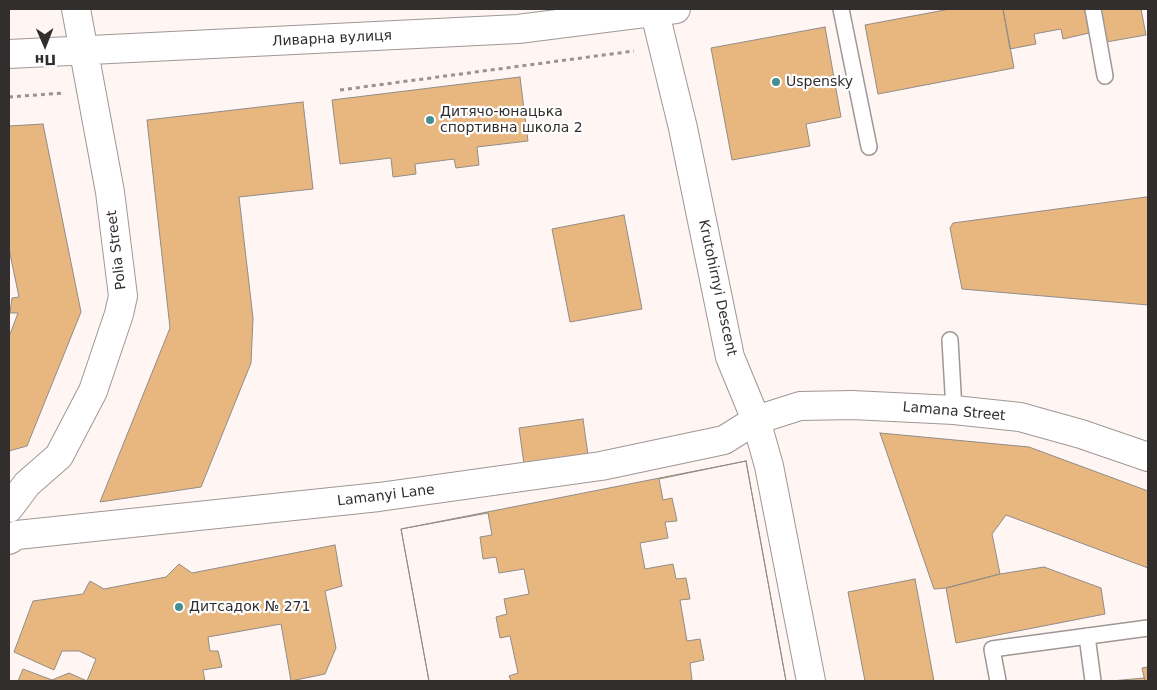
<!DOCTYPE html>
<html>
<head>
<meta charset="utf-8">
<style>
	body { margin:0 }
	#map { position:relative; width:1157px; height:690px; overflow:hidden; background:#fff6f4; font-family:"DejaVu Sans",sans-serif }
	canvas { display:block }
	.frame { position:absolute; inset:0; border:10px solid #312e2d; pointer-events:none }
	.north { position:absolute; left:20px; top:20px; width:50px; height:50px; -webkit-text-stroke:4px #fff; paint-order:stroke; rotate:179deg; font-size:14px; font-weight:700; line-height:20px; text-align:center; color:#312e2d }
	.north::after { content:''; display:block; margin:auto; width:18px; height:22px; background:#312e2d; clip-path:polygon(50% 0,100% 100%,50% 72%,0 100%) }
</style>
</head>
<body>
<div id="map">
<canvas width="1157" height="690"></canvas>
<div class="frame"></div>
<div class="north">Пн</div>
</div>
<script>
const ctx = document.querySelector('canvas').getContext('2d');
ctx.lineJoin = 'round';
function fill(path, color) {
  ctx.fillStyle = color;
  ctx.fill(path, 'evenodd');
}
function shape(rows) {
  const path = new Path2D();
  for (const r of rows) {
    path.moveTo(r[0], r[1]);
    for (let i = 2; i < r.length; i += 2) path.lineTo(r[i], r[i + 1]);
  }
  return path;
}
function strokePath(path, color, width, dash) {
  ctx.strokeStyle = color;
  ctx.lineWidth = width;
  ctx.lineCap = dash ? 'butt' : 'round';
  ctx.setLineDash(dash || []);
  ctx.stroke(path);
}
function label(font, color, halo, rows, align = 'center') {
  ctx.font = font + ' "DejaVu Sans",sans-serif';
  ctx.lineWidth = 4.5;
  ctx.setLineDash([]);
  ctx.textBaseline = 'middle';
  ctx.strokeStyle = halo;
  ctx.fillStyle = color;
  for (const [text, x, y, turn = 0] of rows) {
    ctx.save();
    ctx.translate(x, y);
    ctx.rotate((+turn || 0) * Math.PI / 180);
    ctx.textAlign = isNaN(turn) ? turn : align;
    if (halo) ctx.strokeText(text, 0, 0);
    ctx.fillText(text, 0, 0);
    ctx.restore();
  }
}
const building = shape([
	[950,9,1003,9,1014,68,878,94,865,25,950,9],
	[1003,9,1085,9,1089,33,1063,39,1061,29,1034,34,1036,44,1010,49,1003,9],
	[1100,9,1141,9,1146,35,1106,42,1100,9],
	[825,27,841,117,806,124,810,146,732,160,711,48,825,27],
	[520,77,528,141,477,147,479,165,456,168,454,159,415,164,416,174,393,177,391,158,340,164,332,100,520,77],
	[303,102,313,189,239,197,253,318,251,363,201,487,100,502,170,328,147,120,303,102],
	[43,124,81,312,27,446,9,451,9,337,18,313,10,313,12,298,19,297,9,249,9,126,43,124],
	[1146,197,1148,199,1148,305,962,289,950,228,953,223,1146,197],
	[624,215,642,309,570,322,552,229,624,215],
	[583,419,588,455,524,464,519,428,583,419],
	[880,433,1029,447,1148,491,1148,568,1006,515,992,534,1000,574,946,588,934,589,880,433],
	[746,461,786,681,688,681,692,680,690,663,704,660,700,639,687,641,680,600,690,599,686,578,676,579,673,564,645,569,640,543,668,538,665,522,677,521,672,498,663,500,659,479,746,461],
	[746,461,786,681,429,681,401,529,746,461],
	[488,513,492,535,480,537,483,559,496,557,499,573,524,569,529,594,504,599,507,614,496,617,500,638,510,636,518,673,509,676,511,681,429,681,401,529,488,513],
	[335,545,342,586,325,591,336,648,325,674,291,681,281,624,208,637,210,651,218,651,222,667,203,670,205,681,18,681,23,669,52,680,69,673,87,681,96,659,79,651,62,651,54,670,14,652,33,601,83,594,90,581,104,589,166,577,179,564,192,573,335,545],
	[1044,567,1101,588,1105,614,956,643,946,588,1000,574,1044,567],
	[915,579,934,681,865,681,848,592,915,579],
	[1148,667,1148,681,1145,681,1142,668,1148,667],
	[1144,678,1145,681,1111,681,1144,678]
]);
fill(building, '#e8b67f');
strokePath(building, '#918c87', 1);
const lane = shape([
	[841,9,869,147],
	[1093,9,1105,76],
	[950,340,954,410],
	[1087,636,1093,681],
	[998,681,992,649,1148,628]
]);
const street = shape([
	[654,9,683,128,730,357,756,420,769,466,811,681],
	[9,54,518,29,676,9],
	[9,508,27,484,59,456,93,391,119,314,123,296,110,192,76,9],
	[9,540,17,535,379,497,601,466,724,440,756,420,800,406,852,405,954,410,1020,417,1081,434,1148,457]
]);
strokePath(lane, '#9f9795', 18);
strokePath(street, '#9f9795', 30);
strokePath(shape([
	[340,90,634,51],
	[9,97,63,93]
]), '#989290', 3, [4, 4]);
strokePath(lane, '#fff', 15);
strokePath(street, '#fff', 28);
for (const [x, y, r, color] of [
	[776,82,5,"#458c93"],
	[430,120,5,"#458c93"],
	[179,607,5,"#458c93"]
]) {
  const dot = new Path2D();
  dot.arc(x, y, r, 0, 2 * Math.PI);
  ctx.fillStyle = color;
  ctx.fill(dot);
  strokePath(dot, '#fff', 2);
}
label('14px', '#312e2d', '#fff', [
	["Ливарна вулиця",332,39,-3],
	["Polia Street",117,250,-97],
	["Krutohirnyi Descent",717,288,78],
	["Lamana Street",954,412,5],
	["Lamanyi Lane",386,496,-7]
]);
label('14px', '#312e2d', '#fff', [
	["Uspensky",786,82],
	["Дитячо-юнацька",440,112],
	["спортивна школа 2",440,128],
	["Дитсадок № 271",189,607]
], 'left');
</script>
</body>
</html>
